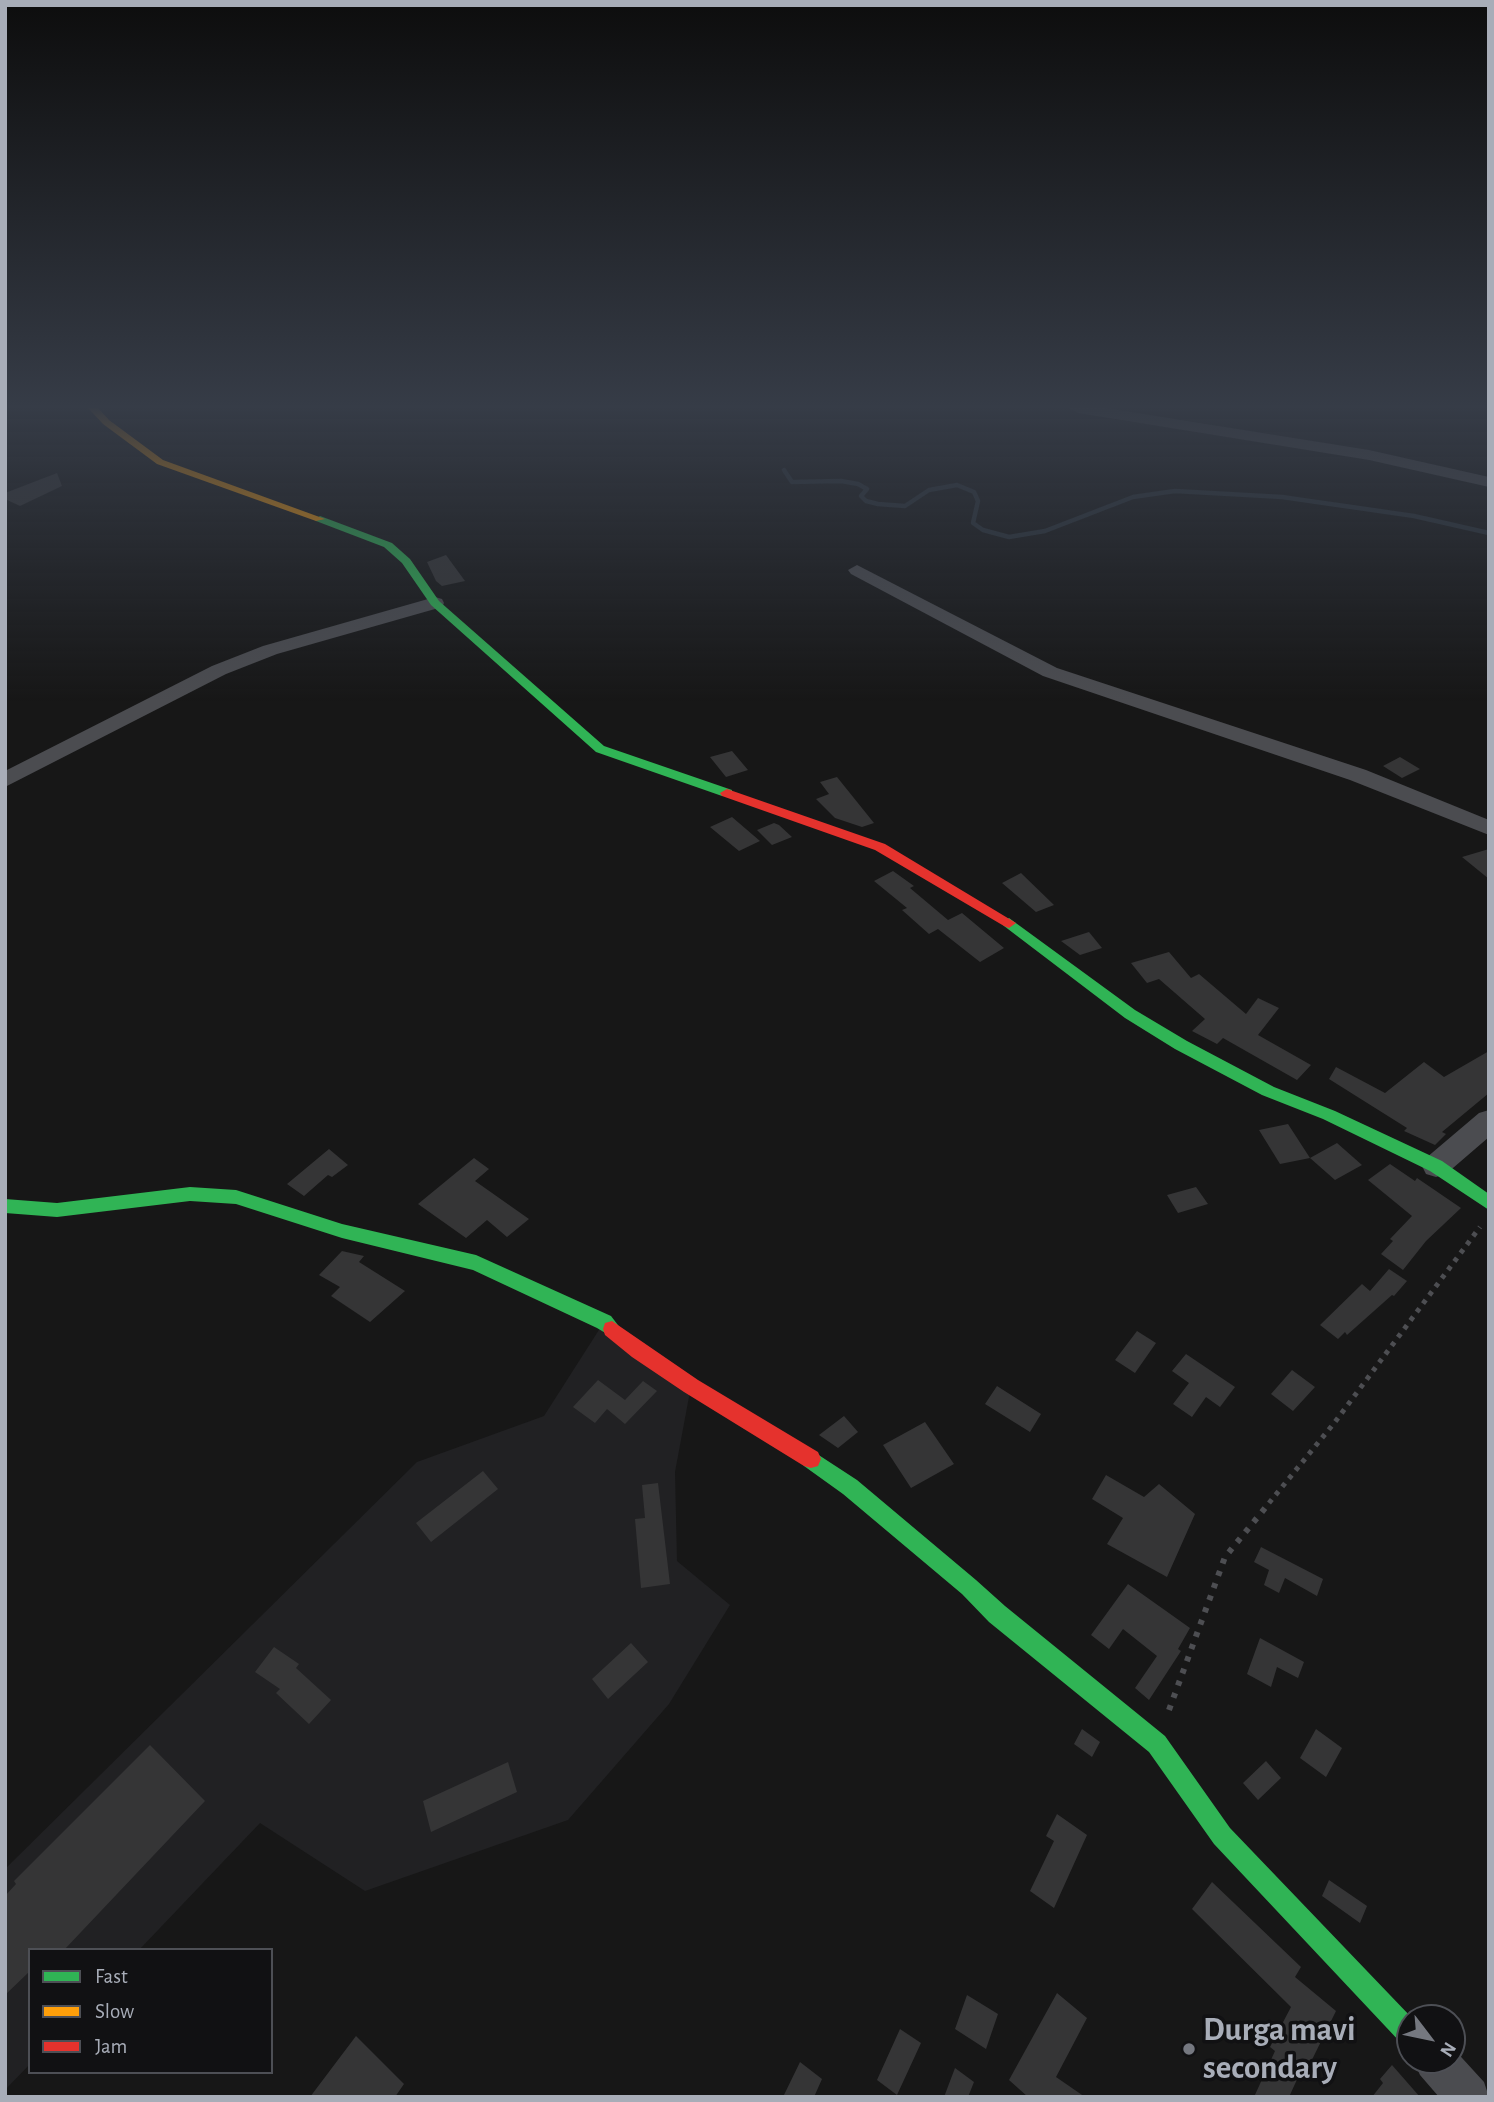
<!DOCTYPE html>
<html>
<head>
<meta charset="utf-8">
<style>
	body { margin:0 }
	#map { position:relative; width:1494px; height:2102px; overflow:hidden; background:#171717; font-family:"Alegreya Sans",sans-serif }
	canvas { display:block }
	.frame { position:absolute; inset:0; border:7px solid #a8adb8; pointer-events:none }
	.legend { position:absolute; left:28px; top:1948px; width:245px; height:126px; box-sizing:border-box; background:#111113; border:2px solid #4d4f55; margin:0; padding:9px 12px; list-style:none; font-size:21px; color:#a8adb8 }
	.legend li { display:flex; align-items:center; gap:14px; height:35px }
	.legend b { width:35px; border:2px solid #4d4f55 }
	.north { position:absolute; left:1396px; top:2004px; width:70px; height:70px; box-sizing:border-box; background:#111113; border:2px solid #4d4f55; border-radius:50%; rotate:122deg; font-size:19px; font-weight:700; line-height:28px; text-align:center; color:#a8adb8 }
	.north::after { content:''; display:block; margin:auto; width:24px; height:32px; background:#757880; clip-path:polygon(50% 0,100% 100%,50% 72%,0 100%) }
</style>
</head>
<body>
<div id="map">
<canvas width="1494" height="2102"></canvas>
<div class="frame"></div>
<ul class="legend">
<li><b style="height:9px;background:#30b455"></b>Fast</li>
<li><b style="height:9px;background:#ff9f0a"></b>Slow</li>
<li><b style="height:9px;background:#e5322d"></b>Jam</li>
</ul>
<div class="north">N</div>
</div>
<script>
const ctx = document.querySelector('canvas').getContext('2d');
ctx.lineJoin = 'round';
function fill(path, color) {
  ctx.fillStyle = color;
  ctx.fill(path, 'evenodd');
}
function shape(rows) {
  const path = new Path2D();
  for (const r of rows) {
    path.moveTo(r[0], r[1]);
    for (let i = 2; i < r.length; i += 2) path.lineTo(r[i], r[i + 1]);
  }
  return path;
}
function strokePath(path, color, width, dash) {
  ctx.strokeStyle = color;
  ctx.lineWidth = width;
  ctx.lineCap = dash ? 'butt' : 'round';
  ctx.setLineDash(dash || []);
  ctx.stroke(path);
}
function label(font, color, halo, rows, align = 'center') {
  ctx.font = font + ' "Alegreya Sans",sans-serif';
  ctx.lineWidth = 7;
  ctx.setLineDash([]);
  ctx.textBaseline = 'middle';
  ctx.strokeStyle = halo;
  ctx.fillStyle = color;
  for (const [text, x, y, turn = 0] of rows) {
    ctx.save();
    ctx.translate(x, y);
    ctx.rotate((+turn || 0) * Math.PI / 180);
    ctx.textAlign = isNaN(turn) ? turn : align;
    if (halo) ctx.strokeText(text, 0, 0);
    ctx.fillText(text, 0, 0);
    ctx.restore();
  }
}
fill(shape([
	[604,1322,691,1386,675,1472,677,1561,730,1605,669,1704,568,1820,365,1891,260,1823,139,1950,30,1950,30,2064,5,2090,5,1869,417,1462,544,1416]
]), '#212123');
strokePath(shape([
	[784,470,792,482,841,481,858,484,867,489,861,496,866,501,878,504,905,506,929,490,957,485,974,492,978,501,973,523,983,530,1009,537,1045,531,1133,497,1175,491,1282,497,1414,516,1489,533]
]), '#2a3239', 4.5);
fill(shape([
	[57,473,62,486,20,506,5,499,5,493],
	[446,555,465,581,442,586,436,581,427,562],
	[732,751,748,770,726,777,710,757],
	[1400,757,1420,769,1402,778,1383,766],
	[837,777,874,823,862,827,835,818,816,799,829,794,820,782],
	[732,817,760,841,739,851,710,827],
	[774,823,779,825,792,837,772,845,757,830],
	[1489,849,1489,879,1462,857],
	[893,871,914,886,910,888,948,920,962,913,1004,948,980,962,938,929,929,934,902,910,907,908,874,881],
	[1021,873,1054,905,1036,912,1002,883],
	[1089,932,1102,948,1080,955,1061,941],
	[1169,952,1191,978,1199,974,1246,1014,1258,998,1279,1008,1258,1035,1311,1065,1297,1080,1223,1038,1217,1044,1192,1031,1205,1019,1159,979,1147,983,1131,963],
	[1489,1051,1489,1093,1442,1132,1446,1134,1435,1145,1404,1131,1407,1128,1329,1079,1336,1067,1385,1093,1424,1062,1444,1077],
	[1288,1124,1310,1158,1280,1164,1259,1130],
	[1337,1143,1362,1165,1335,1180,1310,1158],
	[329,1149,348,1165,332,1177,328,1175,304,1196,287,1184],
	[474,1158,489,1169,475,1181,529,1219,507,1237,487,1220,466,1238,418,1204],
	[1390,1164,1415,1181,1417,1178,1461,1208,1426,1241,1403,1270,1381,1254,1393,1241,1390,1239,1412,1216,1368,1180],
	[1196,1187,1208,1204,1178,1213,1167,1195],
	[342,1251,364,1256,359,1262,405,1291,370,1322,331,1296,340,1287,319,1275],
	[1389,1269,1407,1281,1394,1296,1392,1295,1347,1335,1345,1332,1338,1339,1320,1325,1362,1284,1370,1291],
	[1137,1331,1156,1343,1135,1373,1115,1360],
	[1186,1354,1235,1387,1220,1407,1206,1397,1192,1417,1173,1404,1189,1383,1172,1371],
	[1292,1370,1315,1387,1293,1411,1271,1394],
	[598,1380,625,1400,643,1381,657,1391,625,1424,607,1409,595,1423,573,1407],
	[997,1386,1041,1414,1030,1432,985,1404],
	[844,1416,858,1432,838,1448,819,1435],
	[925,1422,954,1464,911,1488,883,1445],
	[483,1471,498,1489,431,1542,416,1523],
	[1106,1475,1144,1497,1159,1484,1195,1514,1167,1577,1107,1544,1123,1518,1092,1499],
	[658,1483,670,1584,641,1588,635,1519,645,1518,642,1485],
	[1261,1547,1323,1579,1317,1596,1285,1578,1279,1593,1264,1585,1269,1570,1254,1562],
	[1128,1584,1190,1628,1178,1649,1181,1651,1149,1700,1135,1688,1157,1656,1123,1629,1109,1649,1091,1635],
	[1260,1638,1304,1662,1298,1678,1277,1667,1271,1687,1247,1674],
	[631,1643,648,1662,608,1699,592,1679],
	[274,1647,299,1664,296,1668,331,1700,309,1724,276,1693,280,1689,255,1672],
	[1082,1729,1100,1742,1092,1757,1074,1744],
	[1316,1729,1342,1748,1326,1777,1300,1758],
	[150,1745,205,1801,64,1950,30,1950,30,1971,5,1995,5,1896,16,1884,14,1881],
	[1266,1761,1281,1778,1258,1800,1243,1783],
	[508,1762,517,1792,431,1832,423,1801],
	[1057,1814,1087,1835,1054,1908,1030,1891,1054,1841,1046,1836],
	[1329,1880,1367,1906,1360,1923,1322,1896],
	[1212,1882,1301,1967,1295,1977,1336,2011,1304,2076,1300,2073,1289,2097,1254,2097,1275,2051,1270,2047,1291,2007,1192,1909],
	[1057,1993,1087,2018,1056,2077,1085,2097,1028,2097,1009,2080],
	[967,1995,998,2014,986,2049,955,2029],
	[900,2029,921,2043,897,2095,877,2080],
	[356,2036,404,2084,395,2097,310,2097],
	[800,2062,822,2079,814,2097,783,2097],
	[1392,2065,1420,2097,1372,2097,1383,2083,1380,2079],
	[955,2068,974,2082,968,2097,944,2097]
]), '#353536');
strokePath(shape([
	[1269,1503,1335,1422,1480,1227]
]), '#4d4e52', 5, [4.5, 6]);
strokePath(shape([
	[1169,1710,1225,1557,1270,1502]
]), '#4d4e52', 6, [5, 8]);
fill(shape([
	[1070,408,1106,408,1369,450,1489,477,1489,487,1369,460,1078,413,1070,408],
	[857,565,1057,668,1366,770,1489,820,1489,835,1350,780,1043,676,851,574,848,570,857,565],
	[435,597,442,599,444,603,442,607,277,654,226,674,5,787,5,771,212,666,263,646,435,597],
	[1489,1110,1489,1137,1446,1174,1436,1177,1426,1174,1422,1166,1426,1158,1479,1113,1489,1110],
	[1452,2047,1484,2082,1489,2097,1439,2097,1420,2075,1413,2060,1452,2060,1452,2047]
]), '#4b4c50');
fill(shape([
	[320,516,392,543,410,559,439,601,604,746,732,790,732,796,722,796,596,752,431,605,402,563,384,547,316,521,315,519,320,516],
	[1009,918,1135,1010,1187,1041,1274,1087,1335,1111,1442,1161,1489,1194,1489,1210,1430,1171,1323,1119,1262,1095,1175,1049,1125,1018,1004,926,1002,923,1009,918],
	[190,1187,236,1190,342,1224,476,1255,611,1316,621,1329,619,1335,612,1337,597,1328,473,1270,342,1238,236,1204,190,1201,57,1217,5,1213,5,1199,57,1203,190,1187],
	[811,1450,857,1480,976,1580,1005,1606,1165,1736,1230,1828,1412,2018,1410,2018,1410,2047,1401,2043,1214,1844,1149,1752,989,1622,962,1594,843,1494,804,1466,801,1459,804,1452,811,1450]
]), '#30b455');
fill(shape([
	[88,408,98,408,109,420,163,460,325,519,316,521,157,464,103,424,88,408]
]), '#ff9f0a');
fill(shape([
	[727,789,885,844,1016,923,1009,928,1004,926,875,850,722,796,720,793,727,789],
	[612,1321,698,1380,818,1452,821,1459,818,1466,811,1468,804,1466,684,1392,632,1357,605,1335,603,1329,605,1323,612,1321]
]), '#e5322d');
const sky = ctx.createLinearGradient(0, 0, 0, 702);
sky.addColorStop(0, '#0d0d0d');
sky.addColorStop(0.58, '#363c47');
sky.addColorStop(1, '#363c4700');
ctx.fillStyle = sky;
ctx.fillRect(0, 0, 1494, 702);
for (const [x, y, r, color] of [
	[1189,2049,7,"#757880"]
]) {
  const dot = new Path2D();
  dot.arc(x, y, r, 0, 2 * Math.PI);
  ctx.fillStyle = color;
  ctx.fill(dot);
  strokePath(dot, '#111113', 2.5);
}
label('bold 33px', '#a8adb8', '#111113', [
	["Durga mavi",1203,2030],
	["secondary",1203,2068]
], 'left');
</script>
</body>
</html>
